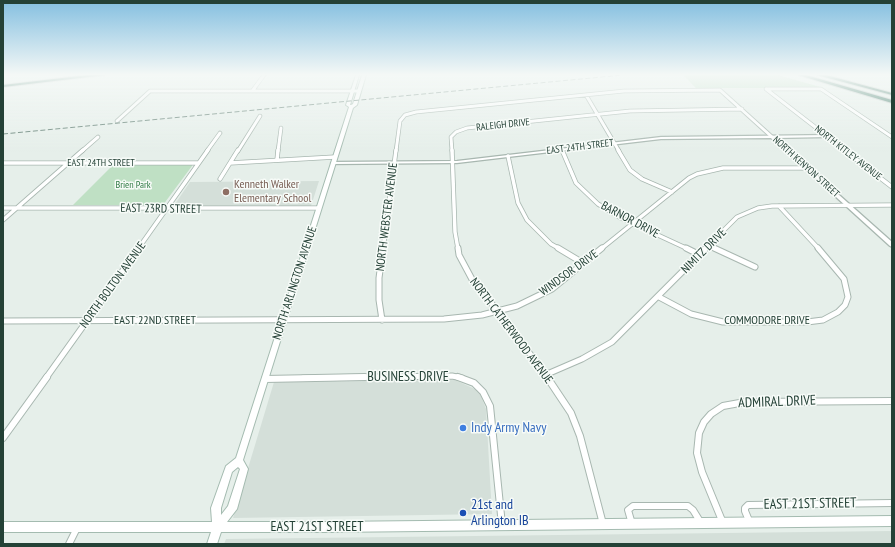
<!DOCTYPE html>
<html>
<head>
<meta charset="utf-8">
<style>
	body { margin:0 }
	#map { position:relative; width:895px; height:547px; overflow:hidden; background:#e6efea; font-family:"PT Sans Narrow",sans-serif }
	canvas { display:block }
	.frame { position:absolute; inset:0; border:4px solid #244136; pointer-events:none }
</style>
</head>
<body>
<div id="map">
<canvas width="895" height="547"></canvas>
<div class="frame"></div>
</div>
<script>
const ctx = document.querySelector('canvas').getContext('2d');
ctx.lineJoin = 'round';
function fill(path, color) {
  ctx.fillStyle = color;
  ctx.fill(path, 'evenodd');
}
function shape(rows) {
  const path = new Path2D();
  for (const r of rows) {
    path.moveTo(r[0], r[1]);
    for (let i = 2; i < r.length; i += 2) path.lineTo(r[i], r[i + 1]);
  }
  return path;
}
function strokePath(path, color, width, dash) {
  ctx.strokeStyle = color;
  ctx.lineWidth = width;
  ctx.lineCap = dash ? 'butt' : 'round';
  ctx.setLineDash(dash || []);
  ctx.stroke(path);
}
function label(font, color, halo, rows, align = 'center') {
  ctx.font = font + ' "PT Sans Narrow",sans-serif';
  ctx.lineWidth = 3;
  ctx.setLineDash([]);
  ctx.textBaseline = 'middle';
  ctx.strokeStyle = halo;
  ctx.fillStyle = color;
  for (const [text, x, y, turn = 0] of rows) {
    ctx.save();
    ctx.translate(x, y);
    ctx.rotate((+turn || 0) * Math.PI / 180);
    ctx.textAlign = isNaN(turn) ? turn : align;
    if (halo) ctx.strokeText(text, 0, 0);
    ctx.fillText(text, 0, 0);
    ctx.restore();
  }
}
fill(shape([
	[319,181,311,206,173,207,190,182],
	[455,380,479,391,486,409,492,514,233,518,274,382],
	[892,531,892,544,224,544,226,539]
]), '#d4dfd9');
fill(shape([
	[683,75,778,75,824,88,696,88],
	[113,165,192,165,192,166,163,205,73,205]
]), '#bfe0c4');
const minorFar3 = shape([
	[766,89,846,151],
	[766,89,821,89,892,137],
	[253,90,264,75],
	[586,95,619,151],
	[117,121,150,91,359,91],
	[562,149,563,151],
	[82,151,98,137],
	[207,151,220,133],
	[238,151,260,116],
	[278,151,281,128],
	[396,151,400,121,405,115,416,112,624,91,720,90,772,137],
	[452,151,451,137,456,132,467,128,630,111,742,109]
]);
const minorFar2 = shape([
	[452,150,455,232,458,249],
	[562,150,576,183,598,204,621,218,688,249],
	[618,150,630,170,642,179,672,192],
	[844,150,892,187],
	[508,156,518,203,527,220,551,244,560,249],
	[277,160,278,150],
	[3,163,198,163],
	[230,163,335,157],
	[220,179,238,150],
	[779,206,819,249],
	[3,208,319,208],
	[3,220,83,150],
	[709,246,716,249],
	[138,249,208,150],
	[383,249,396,150],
	[601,249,689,178,697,174,723,168,807,168],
	[705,249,737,217,758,208,772,206,892,205]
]);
const minorFar1 = shape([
	[458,248,459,255,474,283,498,311,548,378],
	[558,248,583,263],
	[686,248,700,255],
	[714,248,755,267],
	[659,297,691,314,723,322,807,322,823,320,838,312,845,305,848,297,844,279,818,248],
	[382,320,379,300,379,278,383,248],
	[3,321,444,319,482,315,517,306,552,289,602,248],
	[545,375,582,359,612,342,706,248],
	[46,378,139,248],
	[303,378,452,376,462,378]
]);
const minor = shape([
	[458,377,474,383,483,392,490,406,502,525],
	[547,377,571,413,580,436,603,524],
	[265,379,365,377],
	[3,438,47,377],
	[723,523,702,472,697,453,699,433,704,422,711,414,723,406,745,402,892,401],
	[750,523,745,511,745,508,748,505,892,503],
	[632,524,628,510,633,506,688,506,693,510,701,523],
	[69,544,77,528]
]);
const tertiary = shape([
	[828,135,830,136,829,137,775,138,892,242,892,247,890,246,771,138,661,139,457,163,333,164,331,163,333,162,457,161,661,137,828,135]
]);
const secondary = shape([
	[356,75,359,75,350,105,351,105,353,104,362,75,366,75,357,105,353,108,243,460,248,469,237,509,227,522,329,522,892,516,892,526,329,532,221,532,217,544,207,544,211,532,3,532,3,522,212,522,211,508,226,466,236,458,349,107,346,105,356,75],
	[238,467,240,469,228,506,221,515,221,508,232,472,238,467]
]);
const motorway = shape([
	[87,75,105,75,3,87,3,85,87,75],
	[798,75,806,75,892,100,892,103,798,75],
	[817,75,826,75,892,93,892,95,817,75]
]);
strokePath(minorFar3, '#a8b7b0', 4.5);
strokePath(minorFar2, '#a8b7b0', 5);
strokePath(minorFar1, '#a8b7b0', 7);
strokePath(minor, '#a8b7b0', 8);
strokePath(tertiary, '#a8b7b0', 2.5);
strokePath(secondary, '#a4bbb0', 2);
strokePath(motorway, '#c2cac7', 2);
strokePath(minorFar3, '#fff', 3);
strokePath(minorFar2, '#fff', 3.5);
strokePath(minorFar1, '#fff', 5);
strokePath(minor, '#fff', 6);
fill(tertiary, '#fff');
fill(secondary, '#fff');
fill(motorway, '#2f6e5a');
strokePath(shape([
	[3,134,623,75]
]), '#5f7c71', 1, [5, 2.5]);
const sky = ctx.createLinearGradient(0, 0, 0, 152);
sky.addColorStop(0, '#84bfe0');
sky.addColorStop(0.49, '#f4f8f6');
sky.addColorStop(1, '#f4f8f600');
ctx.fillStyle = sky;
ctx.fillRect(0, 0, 895, 152);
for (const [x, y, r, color] of [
	[226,192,4,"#8d6e63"],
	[463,428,4,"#3f7fe0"],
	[463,513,4,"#1a4fb4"]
]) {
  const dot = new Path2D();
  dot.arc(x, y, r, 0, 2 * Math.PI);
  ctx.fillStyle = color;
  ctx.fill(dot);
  strokePath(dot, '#f7fbf8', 1.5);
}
label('10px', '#244136', '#f7fbf8', [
	["RALEIGH DRIVE",503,125,-6],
	["EAST 24TH STREET",580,147,-7],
	["NORTH KITLEY AVENUE",848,153,38],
	["EAST 24TH STREET",101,163],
	["NORTH KENYON STREET",806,167,42]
]);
label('10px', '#2e7942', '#f7fbf8', [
	["Brien Park",133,185]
]);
label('12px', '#785e54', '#f7fbf8', [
	["Kenneth Walker",234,185],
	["Elementary School",234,199]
], 'left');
label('12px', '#244136', '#f7fbf8', [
	["EAST 23RD STREET",161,209,1],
	["NORTH WEBSTER AVENUE",387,217,-83],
	["BARNOR DRIVE",630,220,28],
	["NIMITZ DRIVE",704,251,-45],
	["WINDSOR DRIVE",569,273,-36],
	["NORTH ARLINGTON AVENUE",295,283,-72],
	["NORTH BOLTON AVENUE",113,285,-54],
	["EAST 22ND STREET",155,321],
	["COMMODORE DRIVE",767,321],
	["NORTH CATHERWOOD AVENUE",511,331,53]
]);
label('14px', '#244136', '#f7fbf8', [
	["BUSINESS DRIVE",408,377],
	["ADMIRAL DRIVE",777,402,-2],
	["EAST 21ST STREET",810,504,-1],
	["EAST 21ST STREET",317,527]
]);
label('14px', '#366cbe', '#f7fbf8', [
	["Indy Army Navy",471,428]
], 'left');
label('14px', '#164399', '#f7fbf8', [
	["21st and",471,505],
	["Arlington IB",471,521]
], 'left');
</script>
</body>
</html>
